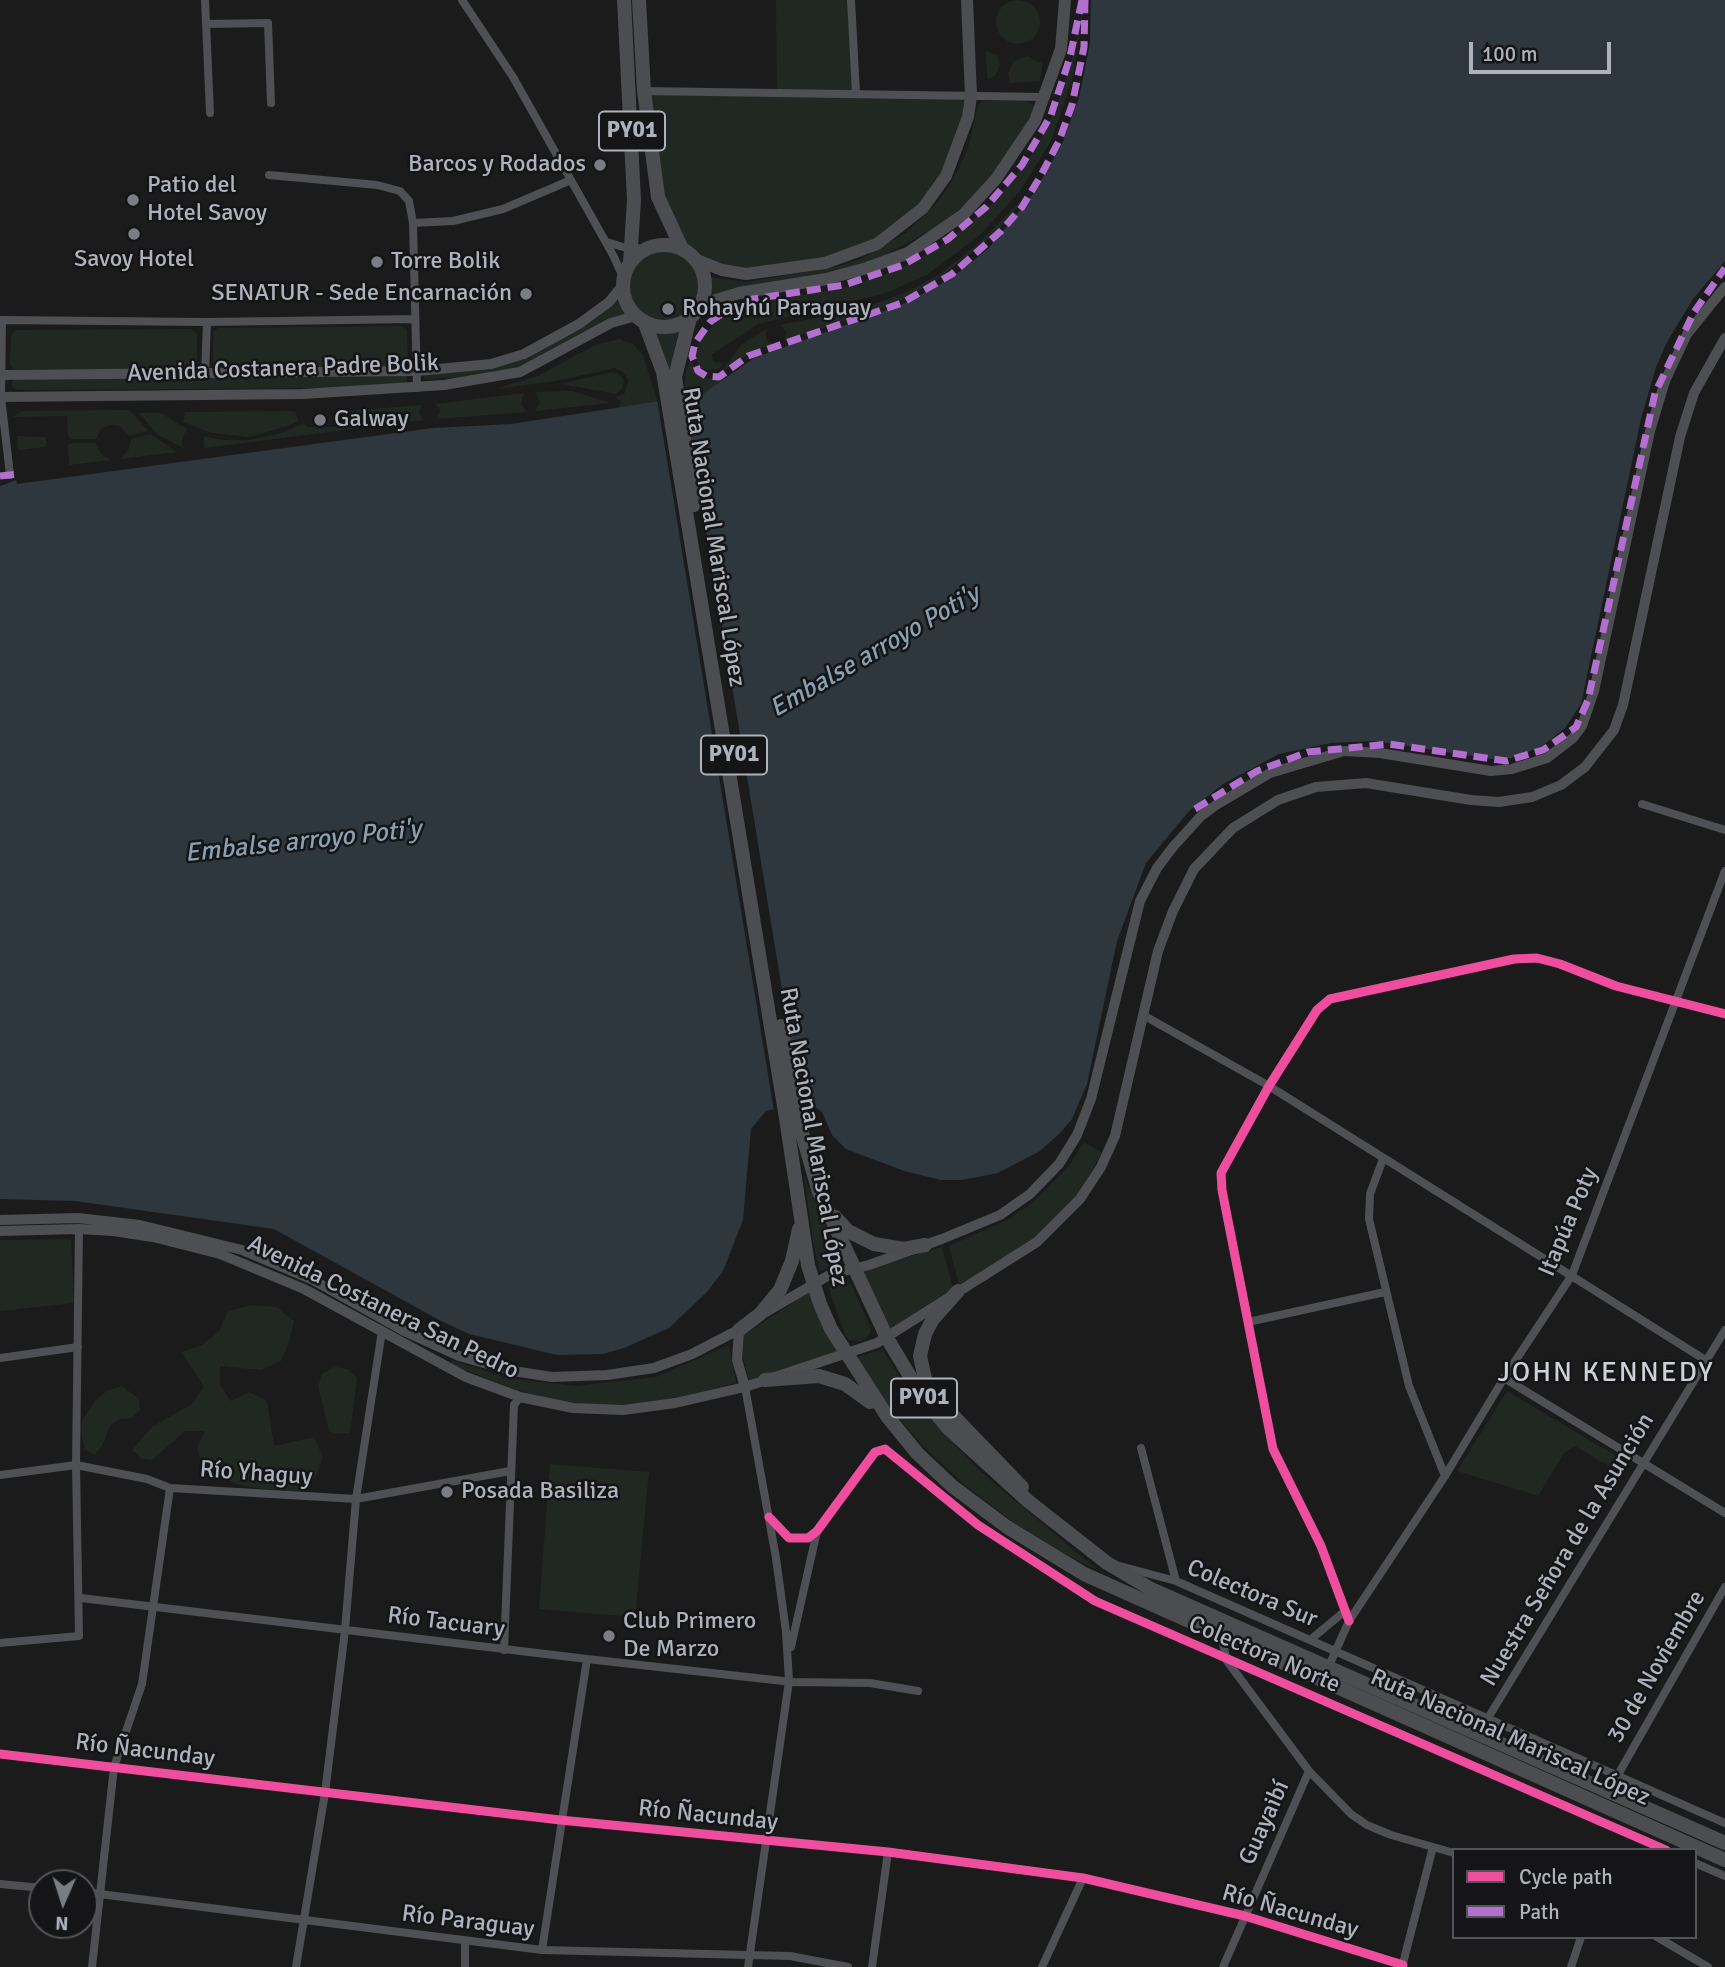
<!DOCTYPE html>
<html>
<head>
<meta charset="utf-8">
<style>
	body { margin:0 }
	#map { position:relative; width:1725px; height:1967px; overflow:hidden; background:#1b1b1b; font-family:Signika,sans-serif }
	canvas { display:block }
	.legend { position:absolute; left:1452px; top:1848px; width:245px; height:91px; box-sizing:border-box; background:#151517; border:2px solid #525459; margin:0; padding:9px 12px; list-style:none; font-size:21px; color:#adb2bb }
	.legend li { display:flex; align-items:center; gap:14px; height:35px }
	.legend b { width:35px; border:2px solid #525459 }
	.north { position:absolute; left:28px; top:1869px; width:70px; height:70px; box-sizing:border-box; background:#151517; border:2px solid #525459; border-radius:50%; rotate:183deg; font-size:19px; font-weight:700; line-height:28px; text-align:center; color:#adb2bb }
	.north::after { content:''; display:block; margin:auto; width:24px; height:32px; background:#7a7d83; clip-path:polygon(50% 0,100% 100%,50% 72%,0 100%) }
	.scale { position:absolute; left:1469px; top:42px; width:142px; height:32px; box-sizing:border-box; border:4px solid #adb2bb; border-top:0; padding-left:9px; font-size:21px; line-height:24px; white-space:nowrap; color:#adb2bb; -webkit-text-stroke:5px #151517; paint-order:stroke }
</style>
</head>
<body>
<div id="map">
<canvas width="1725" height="1967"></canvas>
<ul class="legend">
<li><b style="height:9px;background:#ef4d9e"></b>Cycle path</li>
<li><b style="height:9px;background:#b36fd0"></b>Path</li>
</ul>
<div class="north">N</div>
<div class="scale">100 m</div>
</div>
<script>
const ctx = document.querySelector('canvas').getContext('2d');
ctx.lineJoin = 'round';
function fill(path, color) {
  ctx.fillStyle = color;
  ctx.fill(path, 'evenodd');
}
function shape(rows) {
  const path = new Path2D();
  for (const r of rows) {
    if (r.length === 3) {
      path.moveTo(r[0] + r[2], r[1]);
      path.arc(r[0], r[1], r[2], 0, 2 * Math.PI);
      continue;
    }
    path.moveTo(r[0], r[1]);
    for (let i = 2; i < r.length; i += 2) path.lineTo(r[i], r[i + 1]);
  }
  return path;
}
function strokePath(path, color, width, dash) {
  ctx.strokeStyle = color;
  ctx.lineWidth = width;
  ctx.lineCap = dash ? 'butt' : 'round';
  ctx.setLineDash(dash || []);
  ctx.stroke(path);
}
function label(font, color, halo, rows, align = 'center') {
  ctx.font = font + ' Signika,sans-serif';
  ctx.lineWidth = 5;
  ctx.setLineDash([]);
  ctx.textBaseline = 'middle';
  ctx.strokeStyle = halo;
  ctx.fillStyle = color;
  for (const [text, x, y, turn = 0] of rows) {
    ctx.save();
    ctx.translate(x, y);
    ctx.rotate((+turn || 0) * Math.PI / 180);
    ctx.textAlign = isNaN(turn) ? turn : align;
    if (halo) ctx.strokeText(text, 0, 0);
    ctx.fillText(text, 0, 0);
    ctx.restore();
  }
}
fill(shape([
	[1018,22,22],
	[776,0,851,0,856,93,777,91],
	[1084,2,1072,81,1051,141,1020,191,979,236,928,274,886,293,758,324,712,354,713,362,723,363,719,369,707,370,699,367,695,355,701,339,713,325,734,309,754,302,842,288,893,272,939,247,992,204,1029,159,1056,109,1074,53],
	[986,51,997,55,1000,65,995,76,987,79],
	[1027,56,1043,64,1040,81,1010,83,1008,74,1013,62],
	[644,91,971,96,937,191,878,244,767,273,697,260,682,249,666,218],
	[984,101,1026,101,1034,106,1033,114,1004,162,963,207,940,225,878,259,832,272,731,289,713,296,710,277,746,282,835,267,863,258,907,232,938,202,955,176,968,148,978,105],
	[1034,187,996,233,936,281,890,306,785,340,786,331,780,325,864,308,906,292,937,276,979,243],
	[664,286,35],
	[617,300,624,314,529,365,468,377,424,379,424,374,526,357,587,324],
	[402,326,407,330,408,363,406,366,214,368,213,365,213,332,218,328],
	[680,328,682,329,672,376,653,329],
	[191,329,197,334,197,364,192,369,15,369,10,365,11,335,16,330],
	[766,329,766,339,772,344,751,353,721,372,742,344],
	[619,339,633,344,643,355,658,403,619,408,621,401,614,398,625,393,628,380,624,373,615,368,556,381,496,389,540,375,595,345],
	[691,357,695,371,702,377,723,380,704,393,685,397,685,374],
	[612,372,619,374,624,381,622,389,616,394,561,384],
	[407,374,407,383,339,388,16,390,11,385,14,378],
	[572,391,611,403,535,411,540,402,535,392],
	[524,393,521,404,527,412,437,419,440,410,435,404],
	[421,405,419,413,424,420,205,448,204,446,204,436,221,440,250,440,281,433,304,423,308,427,335,427,336,412],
	[130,410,148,431,129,436,120,426,110,425,102,428,96,439,71,439,68,435,67,416,13,417,21,411],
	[295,411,298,421,291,425,249,437,211,433,183,422,185,412],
	[139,413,161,413,187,429,182,439,183,448,158,435],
	[150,434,177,452,120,459,128,451,131,439],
	[17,436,45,437,47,443,45,447,18,450],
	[71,443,95,443,102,455,112,460,69,465,68,445],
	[1084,1142,1102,1153,1076,1198,1040,1235,959,1285,949,1246,1009,1219,1032,1203,1069,1166],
	[804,1176,842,1264,820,1271,813,1242],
	[71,1239,74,1303,0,1311,0,1240],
	[942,1247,953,1288,887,1333,860,1271],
	[836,1281,847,1281,852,1286,871,1329,870,1334,862,1341,849,1340,846,1337,829,1290,830,1284],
	[811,1290,839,1354,749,1381,740,1347,743,1336],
	[252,1305,276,1307,294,1321,289,1342,281,1361,261,1370,220,1366,220,1385,231,1401,249,1392,267,1401,274,1446,314,1437,323,1457,316,1476,302,1492,256,1488,236,1484,203,1468,197,1448,205,1431,185,1431,152,1460,142,1459,132,1450,152,1427,192,1404,204,1387,182,1352,202,1345,219,1331,228,1311],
	[729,1345,736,1383,680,1397,615,1406,561,1402,517,1390,450,1364,452,1360,506,1378,576,1386,656,1377],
	[882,1349,907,1388,945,1435,981,1472,1099,1571,1065,1554,1009,1519,964,1484,922,1445,881,1397,854,1358],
	[335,1367,348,1369,357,1378,350,1433,335,1434,329,1431,318,1386,322,1374],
	[122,1386,139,1399,140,1410,131,1418,120,1419,110,1426,102,1446,94,1455,85,1450,81,1430,83,1419,97,1399,108,1390],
	[1507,1391,1630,1464,1622,1474,1575,1446,1564,1453,1538,1496,1457,1471],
	[550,1464,649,1472,635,1617,539,1609]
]), '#212822');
fill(shape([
	[1091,0,1725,0,1725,261,1693,299,1667,342,1656,367,1641,419,1581,704,1565,728,1541,747,1511,758,1492,759,1374,741,1331,743,1279,754,1223,784,1189,811,1146,863,1117,941,1087,1084,1072,1119,1060,1133,1040,1151,998,1173,962,1180,941,1180,904,1171,846,1149,832,1135,822,1112,809,1102,766,1111,751,1129,743,1220,723,1271,707,1292,669,1328,624,1348,603,1354,557,1355,469,1334,439,1320,274,1229,75,1201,0,1199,0,486,16,480,17,484,433,428,511,424,693,396,704,393,754,358,901,305,950,279,988,249,1034,193,1062,144,1079,98,1090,43]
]), '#2e373d');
fill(shape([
	[684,394,801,1105,774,1111,657,399]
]), '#1b1b1b');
strokePath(shape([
	[205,0,210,113],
	[462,0,513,77,613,255,624,279],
	[851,0,856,93],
	[206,24,268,23,271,103],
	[644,91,1045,97],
	[269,175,377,185,400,191,409,201,413,223,417,388],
	[413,223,453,221,503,209,571,180],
	[607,242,623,247,646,249],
	[0,320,207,322,414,319],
	[2,320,1,397,10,475],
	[205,374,207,322],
	[1642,804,1725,830],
	[1143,1015,1269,1086,1707,1361],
	[1383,1159,1370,1194,1369,1219,1409,1386,1445,1476],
	[1248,1322,1385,1292],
	[0,1358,78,1347],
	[1504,1378,1725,1513],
	[745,1387,776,1558,786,1632,789,1681,748,1967],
	[1141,1448,1176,1581],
	[0,1475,76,1465,147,1479,170,1488,356,1499,510,1471],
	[769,1517,789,1538,808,1538,817,1531,875,1452,885,1449,978,1525,1095,1601,1666,1850],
	[1116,1565,1176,1581,1725,1823],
	[81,1598,587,1659,792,1682,870,1683,918,1691],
	[1349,1621,1321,1546,1273,1449,1222,1190,1221,1173,1269,1086,1317,1010,1330,999,1514,959,1537,958,1560,964,1616,986,1725,1014],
	[1221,1636,1227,1661,1309,1771,1351,1814,1367,1825,1391,1835,1454,1853],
	[1310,1640,1345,1611],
	[0,1643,79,1636,76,1465,79,1229],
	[791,1647,817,1531],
	[504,1650,514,1405,520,1397],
	[1328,1668,1349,1621,1445,1476,1504,1378,1572,1275,1725,871],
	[1488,1718,1725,1330],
	[0,1754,560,1820,888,1852,1083,1878,1245,1916,1403,1965],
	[1607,1794,1725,1587],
	[1695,1863,1725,1876],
	[0,1884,42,1888],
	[84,1892,542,1950,790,1956,848,1967],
	[1657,1937,1708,1967],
	[542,1950,587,1659],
	[92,1967,114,1767,142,1684,170,1488],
	[296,1967,325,1793,345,1630,356,1499,382,1331],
	[465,1967,465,1942],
	[872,1967,888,1852],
	[1042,1967,1083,1878],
	[1223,1967,1309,1771],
	[1402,1967,1433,1847],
	[1571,1967,1581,1937]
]), '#4f5054', 8);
strokePath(shape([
	[0,375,417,371,491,364,524,354,579,324,609,302,623,285],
	[0,397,303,394,444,385,520,372,611,323,636,316],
	[0,1220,78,1218,140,1225,242,1250,313,1280,404,1331,459,1356,513,1371,552,1377,607,1375,654,1368,692,1354,744,1327],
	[0,1231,79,1229,113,1231,153,1237,220,1254,304,1289,466,1377,520,1397,573,1408,623,1410,675,1403,745,1387,877,1343,1037,1242,1080,1199,1101,1167,1115,1136,1158,951,1173,911,1194,869,1233,828,1278,800,1316,787,1366,783,1471,800,1499,802,1532,797,1561,785,1585,767,1614,730,1623,705,1680,437,1694,393,1725,338],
	[766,1312,831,1274,869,1265,942,1239,1000,1215,1030,1194,1059,1164,1077,1135,1091,1099,1140,901,1157,868,1173,847,1201,816,1216,805,1270,773,1344,751,1380,753,1491,771,1512,769,1547,758,1573,738,1582,726,1594,691,1650,431,1665,381,1687,334,1725,287],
	[739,1330,737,1360,745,1387]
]), '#4e4f52', 10);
strokePath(shape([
	[697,260,722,270,746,274,825,263,877,244,923,208,946,176,968,117,971,96,967,0],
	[700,305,739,293,826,279,867,268,908,253,963,215,996,179,1035,121,1061,49,1065,0]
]), '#4c4d50', 12);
strokePath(shape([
	[624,0,634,200,630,262],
	[639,0,644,91,658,197,682,249],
	[664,286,41],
	[690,318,675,377,694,505],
	[644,321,663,372,786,1118,808,1265,820,1304,831,1329,887,1416,917,1453,952,1486,1007,1527,1084,1574,1725,1860],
	[781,1026,797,1116,819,1192,887,1338,921,1395,948,1428,1028,1501,1107,1563,1151,1589,1725,1843],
	[835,1217,848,1231,874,1244,904,1249,925,1245],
	[958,1291,933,1319,925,1334,920,1356,926,1383,941,1403,1022,1487],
	[739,1330,760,1314,780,1290,792,1261,799,1229],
	[765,1380,819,1376,845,1384,870,1402]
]), '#4c4d50', 14);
strokePath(shape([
	[1082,0,1070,57,1051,115,1022,165,986,207,948,239,903,265,844,285,753,299,733,306,710,322,695,343,692,356,698,371,706,376,719,377,748,356,902,303,952,274,1001,231,1022,207,1040,177,1059,141,1072,105,1084,47,1085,0],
	[0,476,18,474],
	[1195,809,1257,771,1308,752,1389,744,1506,761,1543,750,1576,727,1588,700,1655,393,1694,312,1725,268]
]), '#b36fd0', 7, [14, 7]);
strokePath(shape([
	[769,1517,789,1538,808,1538,817,1531,875,1452,885,1449,978,1525,1095,1601,1666,1850],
	[1349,1621,1321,1546,1273,1449,1222,1190,1221,1173,1269,1086,1317,1010,1330,999,1514,959,1537,958,1560,964,1616,986,1725,1014],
	[0,1754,560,1820,888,1852,1083,1878,1245,1916,1403,1965]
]), '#ef4d9e', 9);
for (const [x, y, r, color] of [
	[600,165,7,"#7a7d83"],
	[133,200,7,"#7a7d83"],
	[134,234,7,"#7a7d83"],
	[377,262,7,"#7a7d83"],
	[526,294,7,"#7a7d83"],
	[668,309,7,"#7a7d83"],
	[320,420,7,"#7a7d83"],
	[447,1492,7,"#7a7d83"],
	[609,1636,7,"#7a7d83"]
]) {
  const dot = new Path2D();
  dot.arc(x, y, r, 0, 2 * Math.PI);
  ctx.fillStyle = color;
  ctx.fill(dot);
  strokePath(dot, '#151517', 2.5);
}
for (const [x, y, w] of [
	[632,131,66],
	[734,755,66],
	[924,1398,66]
]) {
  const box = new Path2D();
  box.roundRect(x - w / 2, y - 19.5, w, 39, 5);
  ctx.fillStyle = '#151517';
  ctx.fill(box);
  strokePath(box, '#adb2bb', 2);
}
label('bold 23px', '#adb2bb', null, [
	["PY01",632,131],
	["PY01",734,755],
	["PY01",924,1398]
]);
label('24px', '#adb2bb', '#151517', [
	["Barcos y Rodados",586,165,"right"],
	["Patio del",147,186],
	["Hotel Savoy",147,214],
	["Savoy Hotel",134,260,"center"],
	["Torre Bolik",391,262],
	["SENATUR - Sede Encarnación",512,294,"right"],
	["Rohayhú Paraguay",682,309],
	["Galway",334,420],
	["Posada Basiliza",461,1492],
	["Club Primero",623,1622],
	["De Marzo",623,1650]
], 'left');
label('24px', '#adb2bb', '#151517', [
	["Avenida Costanera Padre Bolik",283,369,-2],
	["Ruta Nacional Mariscal López",713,537,81],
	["Ruta Nacional Mariscal López",813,1137,80],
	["Itapúa Poty",1569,1222,-67],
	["Avenida Costanera San Pedro",383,1308,26],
	["Río Yhaguy",256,1474,4],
	["Nuestra Señora de la Asunción",1568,1550,-59],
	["Colectora Sur",1252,1594,23],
	["Río Tacuary",446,1623,7],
	["Colectora Norte",1264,1655,23],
	["30 de Noviembre",1657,1667,-60],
	["Ruta Nacional Mariscal López",1510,1738,24],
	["Río Ñacunday",145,1751,7],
	["Río Ñacunday",708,1816,6],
	["Guayaibí",1265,1823,-66],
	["Río Ñacunday",1290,1912,16],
	["Río Paraguay",468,1922,7]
]);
label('italic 26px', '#87a1b3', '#151517', [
	["Embalse arroyo Poti'y",875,652,-30],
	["Embalse arroyo Poti'y",303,842,-6]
]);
ctx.letterSpacing = '2px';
label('28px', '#ced1d7', '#151517', [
	["JOHN KENNEDY",1606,1374]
]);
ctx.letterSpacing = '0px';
</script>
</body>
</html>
